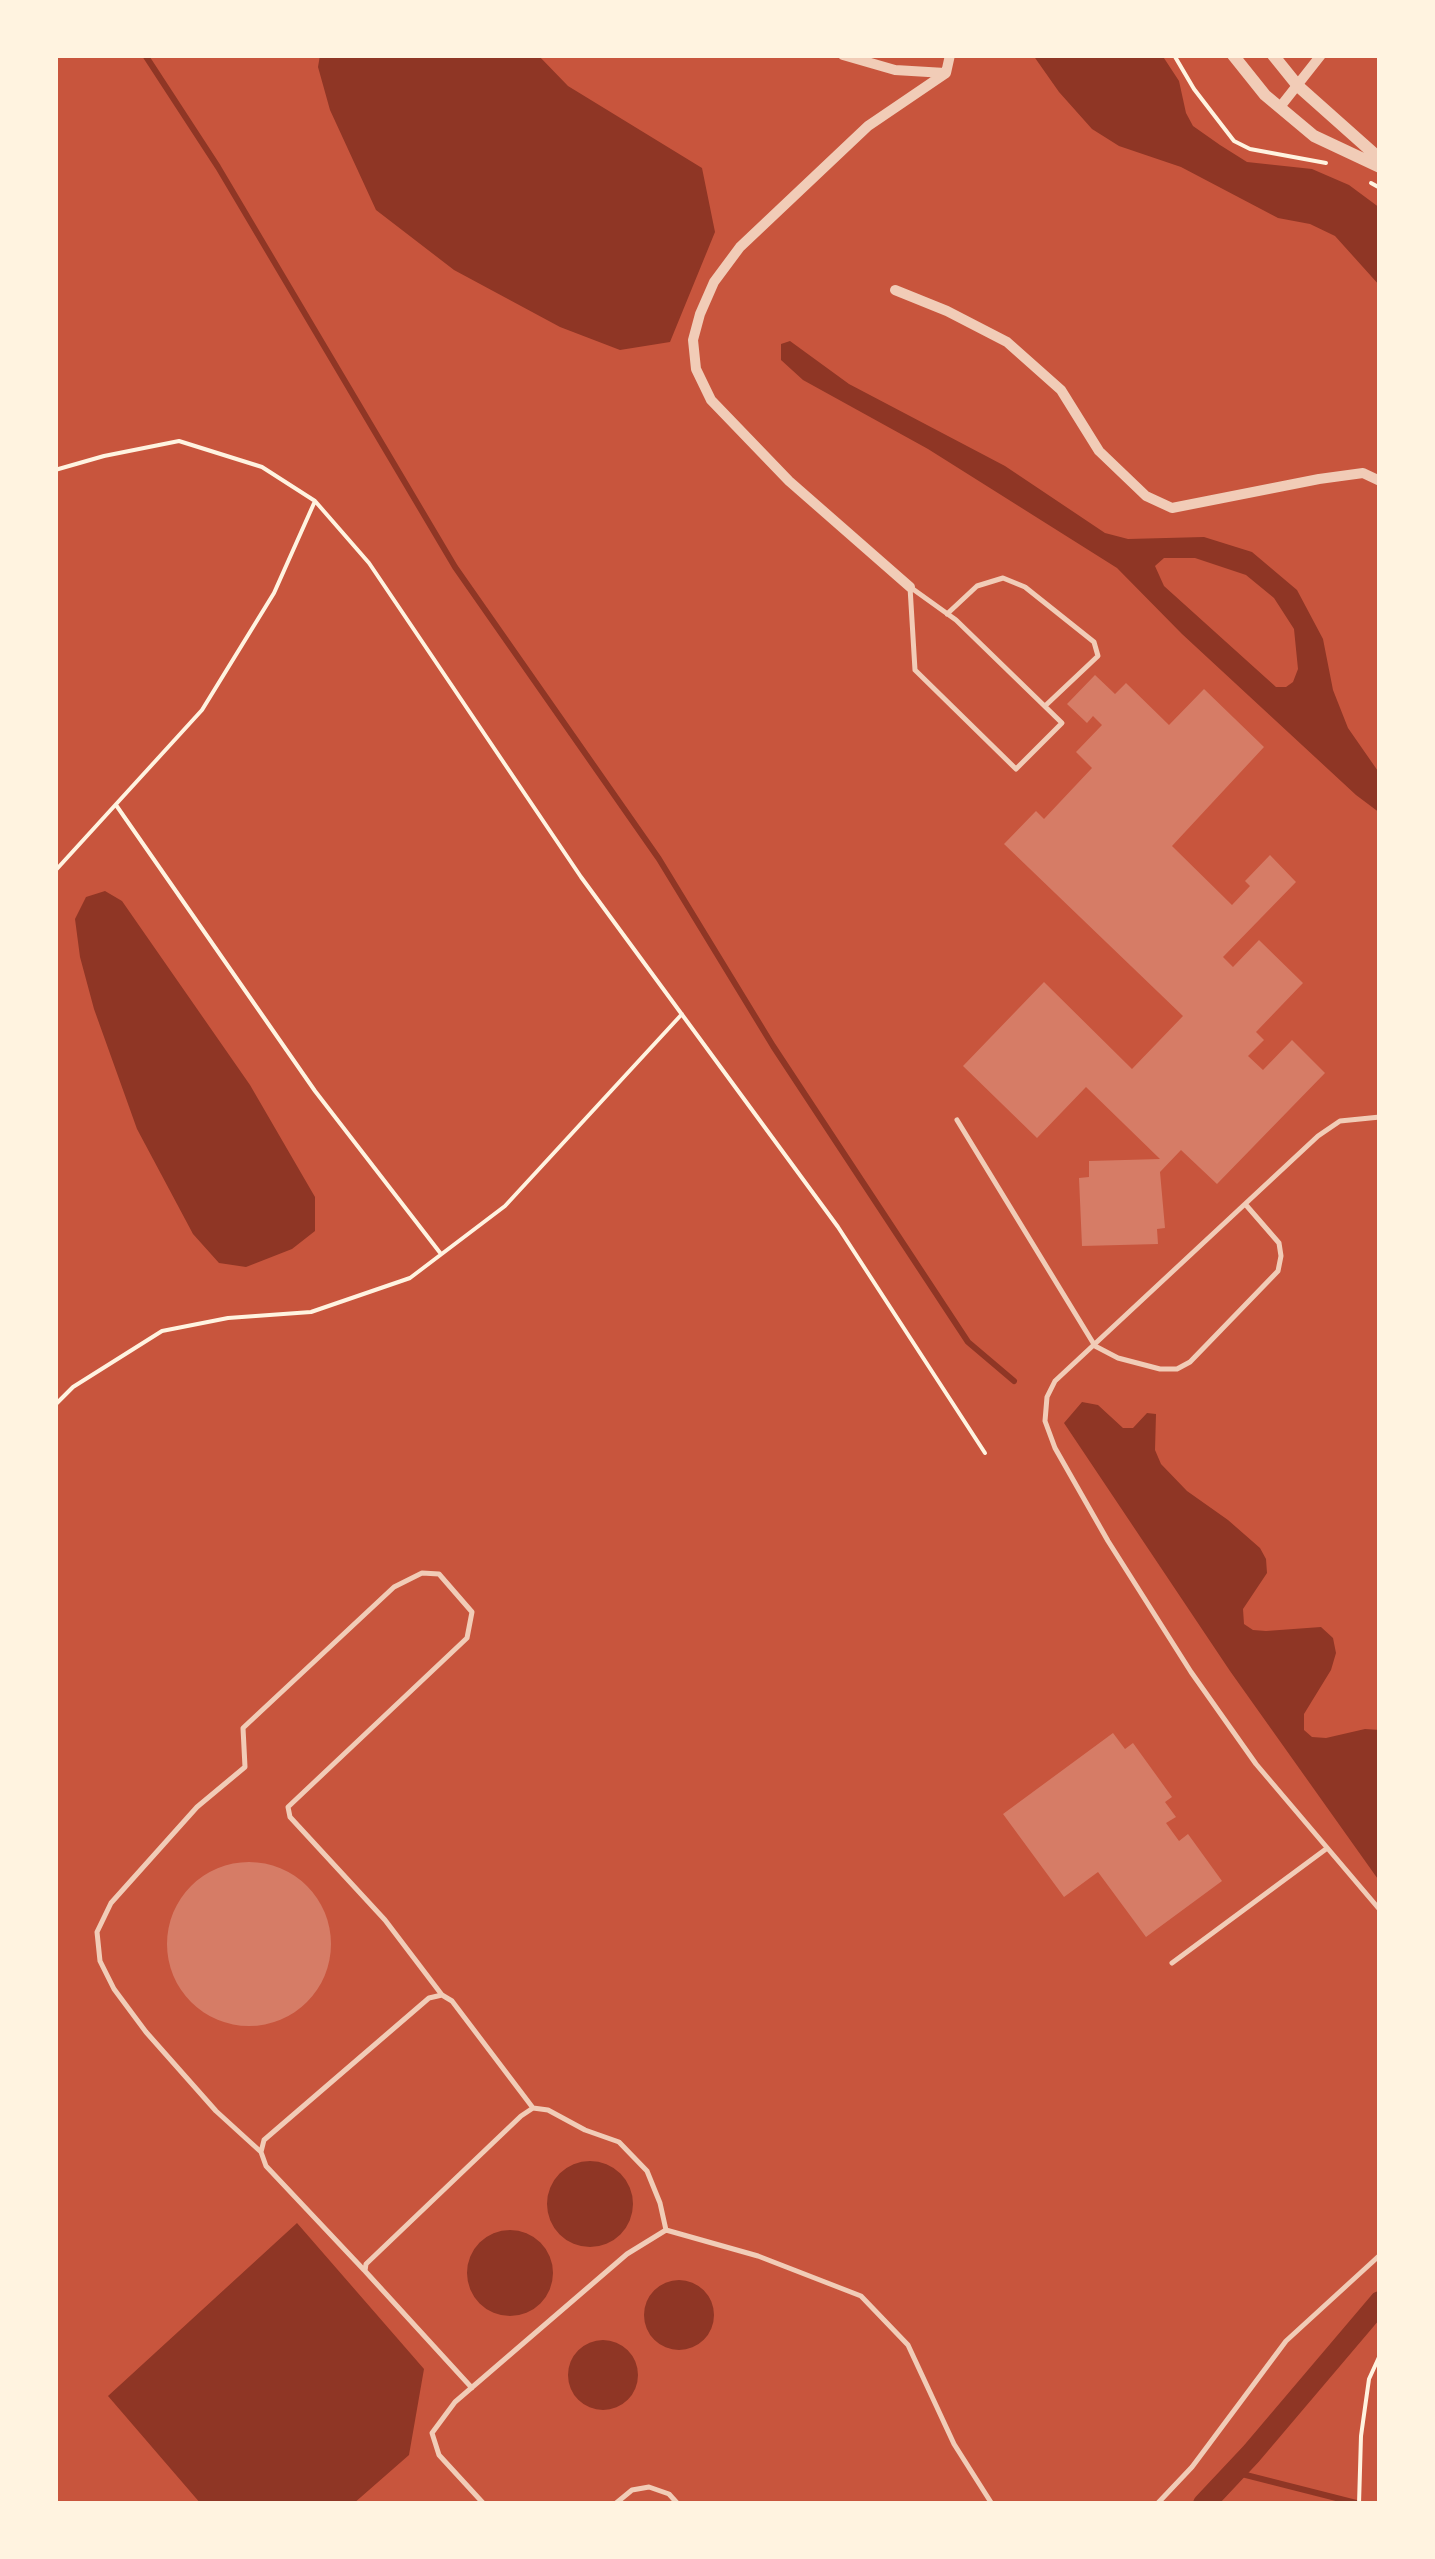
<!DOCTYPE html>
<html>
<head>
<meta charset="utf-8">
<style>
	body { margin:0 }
	#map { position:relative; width:1435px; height:2559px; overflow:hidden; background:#c8553d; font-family:"Golos Text",sans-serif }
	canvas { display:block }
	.frame { position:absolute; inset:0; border:58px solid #fff3e0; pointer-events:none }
</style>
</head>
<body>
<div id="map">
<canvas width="1435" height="2559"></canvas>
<div class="frame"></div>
</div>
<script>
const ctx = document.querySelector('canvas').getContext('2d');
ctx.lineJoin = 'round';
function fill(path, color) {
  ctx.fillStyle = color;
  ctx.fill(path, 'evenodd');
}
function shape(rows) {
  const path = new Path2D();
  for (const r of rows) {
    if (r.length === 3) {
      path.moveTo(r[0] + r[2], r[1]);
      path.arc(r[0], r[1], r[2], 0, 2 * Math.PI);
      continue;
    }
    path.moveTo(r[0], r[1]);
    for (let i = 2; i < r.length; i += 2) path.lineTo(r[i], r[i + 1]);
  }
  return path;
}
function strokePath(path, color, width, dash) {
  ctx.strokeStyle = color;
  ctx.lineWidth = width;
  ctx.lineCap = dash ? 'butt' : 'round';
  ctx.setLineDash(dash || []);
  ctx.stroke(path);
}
fill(shape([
	[320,55,538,55,568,86,702,168,715,232,670,342,620,350,560,327,454,270,376,210,330,110,318,67],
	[1033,55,1162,55,1179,81,1186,113,1193,126,1220,145,1247,162,1312,169,1349,185,1380,208,1380,286,1335,236,1310,224,1278,218,1181,167,1119,146,1092,129,1059,92],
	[790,341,849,384,1005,466,1105,533,1128,539,1204,537,1252,552,1297,590,1323,639,1333,690,1348,728,1380,774,1380,813,1356,795,1182,634,1117,568,928,449,803,380,781,360,781,344],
	[1164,558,1195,558,1246,575,1274,598,1294,629,1298,669,1293,682,1286,687,1276,687,1164,586,1155,566],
	[105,891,122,901,250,1085,315,1197,315,1231,292,1249,246,1267,219,1263,193,1234,137,1129,94,1009,80,957,75,919,86,897],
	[1082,1402,1098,1405,1123,1428,1133,1428,1147,1413,1156,1414,1155,1450,1161,1464,1187,1491,1228,1520,1260,1548,1266,1559,1267,1573,1243,1609,1244,1624,1253,1630,1266,1631,1321,1627,1333,1638,1336,1653,1331,1670,1304,1714,1304,1730,1312,1737,1326,1738,1365,1729,1380,1730,1380,1882,1230,1671,1064,1423],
	[590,2204,43],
	[297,2223,424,2369,409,2455,353,2504,201,2504,108,2396],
	[510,2273,43],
	[679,2315,35],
	[603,2375,35]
]), '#8f3625');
strokePath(shape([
	[145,55,218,167,455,567,659,859,773,1046,968,1342,1014,1381],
	[1234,2472,1360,2504]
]), '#8f3625', 6);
strokePath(shape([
	[1204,2504,1251,2454,1380,2302]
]), '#8f3625', 22);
fill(shape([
	[1095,675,1115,694,1126,683,1169,725,1204,689,1264,747,1172,846,1232,905,1250,886,1245,881,1270,855,1296,882,1223,957,1233,967,1259,940,1303,983,1256,1032,1264,1040,1248,1056,1263,1070,1292,1040,1325,1073,1217,1184,1181,1150,1160,1172,1165,1228,1157,1229,1158,1244,1082,1246,1079,1178,1089,1177,1089,1161,1160,1159,1086,1087,1037,1138,963,1066,1044,982,1132,1069,1183,1016,1004,844,1036,811,1044,819,1092,768,1076,752,1102,725,1093,716,1087,723,1067,704],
	[1113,1733,1125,1749,1133,1743,1172,1797,1165,1802,1176,1817,1166,1823,1179,1841,1188,1834,1222,1881,1146,1937,1098,1872,1064,1897,1003,1814],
	[249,1944,82]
]), '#d67c66');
strokePath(shape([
	[1174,55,1194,89,1234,141,1250,149,1326,163],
	[1371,183,1380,188],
	[55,470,104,456,179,441,262,467,315,501,369,563,581,877,838,1227,985,1453],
	[116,805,315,1091,441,1254],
	[55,871,202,710,274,593,315,501],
	[55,1405,73,1387,162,1331,228,1318,311,1312,410,1278,505,1206,682,1014],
	[1359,2504,1361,2436,1369,2379,1380,2355]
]), '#fff3e0', 4);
strokePath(shape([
	[910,587,956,620,1062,723,1016,769,915,670,910,587],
	[947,614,977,586,1003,578,1025,587,1094,642,1098,656,1045,706],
	[1380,1117,1340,1121,1318,1136,1055,1381,1047,1397,1045,1421,1055,1448,1108,1541,1191,1672,1256,1764,1380,1910],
	[957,1120,1095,1346,1118,1358,1160,1369,1177,1369,1190,1362,1278,1271,1281,1256,1279,1243,1246,1205],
	[1172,1963,1326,1849],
	[261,2152,216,2111,146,2032,114,1989,100,1961,97,1932,111,1903,197,1807,245,1767,243,1728,394,1587,422,1573,439,1574,472,1612,467,1638,288,1807,290,1817,385,1920,442,1995],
	[364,2270,266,2166,261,2152,264,2140,429,1998,442,1995,452,2001,533,2108],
	[472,2388,365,2271,366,2264,521,2116,533,2108,548,2110,585,2130,619,2142,647,2171,660,2203,666,2230],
	[484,2504,439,2455,432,2433,455,2402,627,2254,666,2230,758,2256,861,2296,908,2345,954,2444,992,2504],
	[615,2504,632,2490,649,2487,669,2494,678,2504],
	[1157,2504,1192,2467,1286,2341,1380,2255]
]), '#f1ccb7', 5);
strokePath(shape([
	[843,55,895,70,945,73],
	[1280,107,1321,55],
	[895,290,947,311,1007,342,1061,390,1099,451,1146,496,1172,508,1319,479,1363,473,1380,481],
	[910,587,789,481,711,400,696,369,693,340,700,314,714,282,740,247,868,126,946,73,950,55]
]), '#f1ccb7', 10);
strokePath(shape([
	[1233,55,1265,95,1314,136,1380,167],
	[1273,55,1298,86,1380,159]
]), '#f1ccb7', 12);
</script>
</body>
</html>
